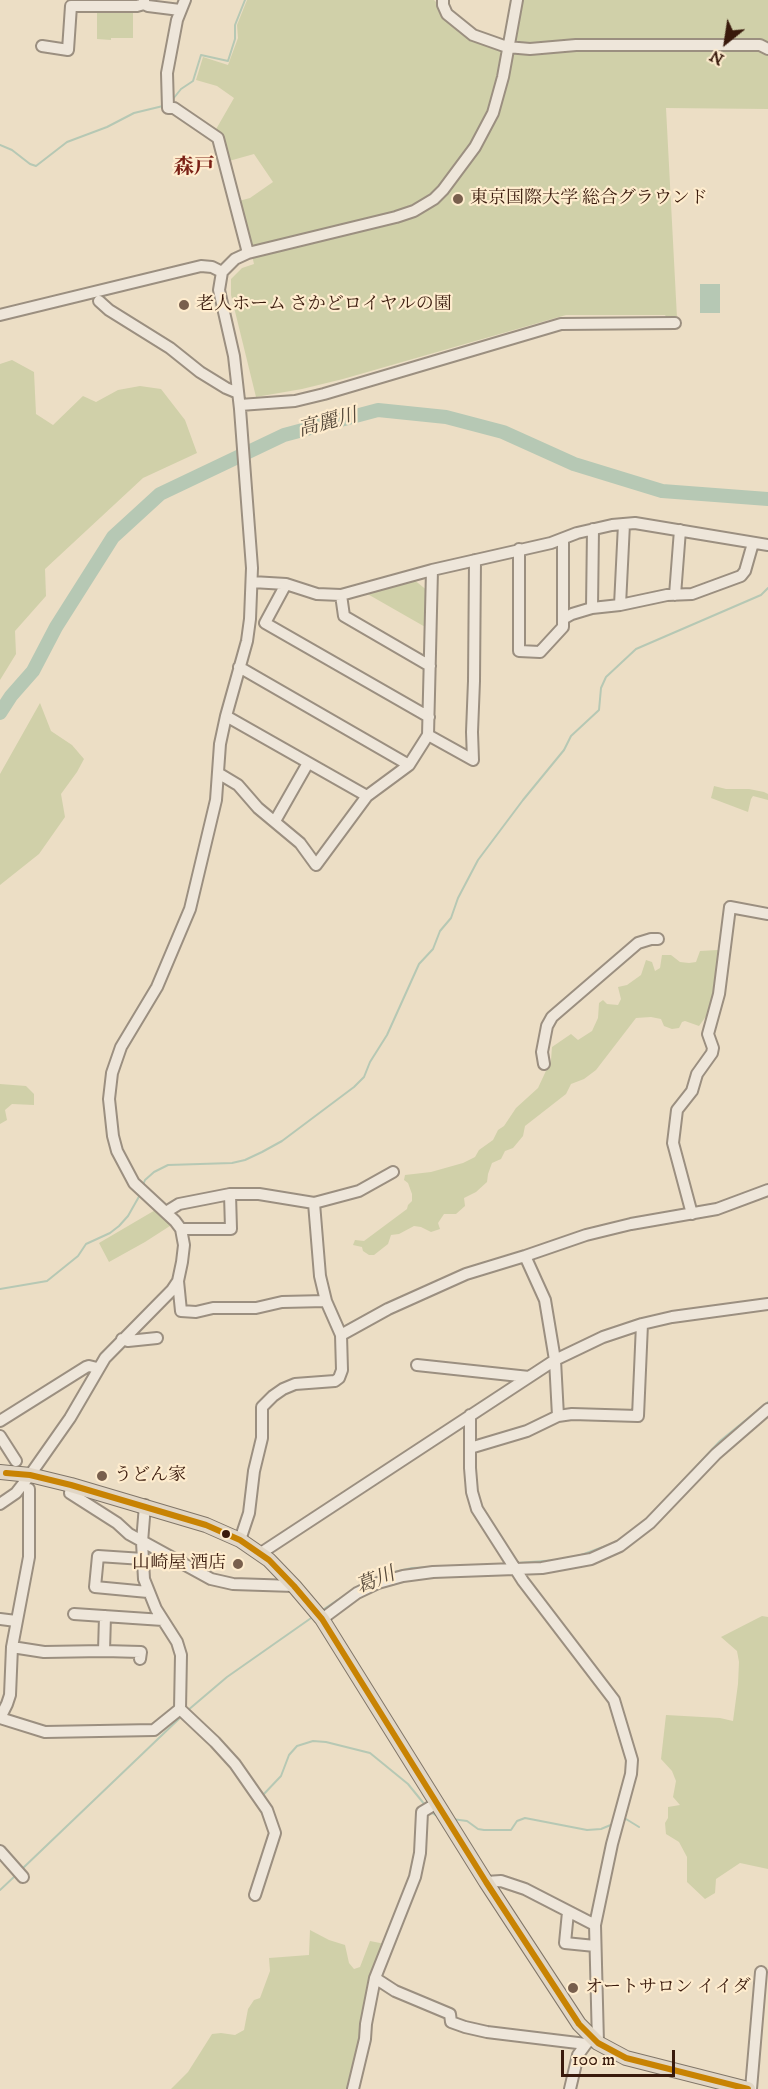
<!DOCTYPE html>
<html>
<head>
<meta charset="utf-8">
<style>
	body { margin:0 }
	#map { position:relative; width:768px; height:2089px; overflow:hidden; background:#ecdec5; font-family:"IM FELL DW Pica",serif }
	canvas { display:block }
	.north { position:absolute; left:696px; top:12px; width:60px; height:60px; -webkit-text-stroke:4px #feecce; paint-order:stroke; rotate:210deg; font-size:16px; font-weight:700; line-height:24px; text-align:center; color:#391a0c }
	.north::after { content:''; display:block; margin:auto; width:21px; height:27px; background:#391a0c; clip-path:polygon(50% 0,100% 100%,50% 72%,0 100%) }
	.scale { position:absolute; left:561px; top:2050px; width:114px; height:27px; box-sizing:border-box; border:3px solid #391a0c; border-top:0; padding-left:8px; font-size:18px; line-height:21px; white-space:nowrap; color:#391a0c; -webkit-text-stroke:4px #feecce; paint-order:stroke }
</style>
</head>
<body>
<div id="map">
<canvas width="768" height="2089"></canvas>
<div class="north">N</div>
<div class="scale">100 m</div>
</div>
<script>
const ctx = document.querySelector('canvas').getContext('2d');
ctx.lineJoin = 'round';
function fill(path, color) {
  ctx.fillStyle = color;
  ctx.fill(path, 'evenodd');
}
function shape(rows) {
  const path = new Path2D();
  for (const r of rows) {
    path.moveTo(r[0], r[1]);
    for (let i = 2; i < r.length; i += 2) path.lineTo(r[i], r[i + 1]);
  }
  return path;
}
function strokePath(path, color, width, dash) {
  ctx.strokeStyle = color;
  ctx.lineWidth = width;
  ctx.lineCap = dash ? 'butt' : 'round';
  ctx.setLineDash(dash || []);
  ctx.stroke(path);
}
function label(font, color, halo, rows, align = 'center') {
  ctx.font = font + ' "IM FELL DW Pica","Noto Serif JP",serif';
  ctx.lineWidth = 4.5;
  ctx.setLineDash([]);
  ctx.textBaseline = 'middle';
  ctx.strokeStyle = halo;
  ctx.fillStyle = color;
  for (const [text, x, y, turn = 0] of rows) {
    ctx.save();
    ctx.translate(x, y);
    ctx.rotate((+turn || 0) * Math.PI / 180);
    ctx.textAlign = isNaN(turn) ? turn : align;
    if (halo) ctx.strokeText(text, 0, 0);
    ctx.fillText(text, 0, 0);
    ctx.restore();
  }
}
fill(shape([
	[247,0,434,0,438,4,440,10,445,18,514,52,523,0,768,0,768,109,666,108,677,318,667,318,665,315,566,315,343,379,302,389,256,397,231,295,231,279,242,268,254,264,239,201,250,198,273,182,254,154,229,161,223,137,215,131,234,98,217,86,196,80,203,57,228,65,238,38,237,25],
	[97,9,133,9,133,38,111,38,111,40,97,39],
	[12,360,34,372,36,414,53,425,83,396,96,402,118,390,140,386,161,389,185,420,197,453,143,478,45,569,46,596,15,631,16,654,0,680,0,364],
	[413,579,428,591,427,628,364,592],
	[40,703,51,731,72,745,84,759,77,772,61,794,65,817,39,854,0,885,0,774],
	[714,786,726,789,749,789,764,792,768,794,768,800,753,796,751,799,748,812,711,798],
	[718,950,720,956,718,973,710,1011,699,1026,685,1021,682,1022,679,1028,672,1029,664,1026,661,1019,651,1017,636,1018,596,1070,584,1079,571,1084,566,1094,525,1126,523,1136,513,1148,505,1151,501,1159,492,1163,488,1174,487,1182,476,1192,464,1198,465,1206,456,1214,444,1214,438,1223,440,1229,431,1232,421,1227,414,1226,399,1234,391,1235,388,1244,374,1255,369,1255,363,1251,362,1247,353,1245,355,1240,364,1241,407,1209,408,1205,412,1201,412,1194,408,1183,404,1180,405,1175,431,1172,463,1163,475,1157,479,1150,493,1140,498,1130,504,1126,516,1108,538,1088,551,1060,552,1047,571,1034,578,1040,592,1031,598,1018,599,1003,603,1000,607,1004,618,1005,621,999,618,987,627,985,641,975,646,960,652,962,655,971,660,968,662,955,671,955,680,962,689,963,696,962,700,951],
	[0,1084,26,1086,34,1094,34,1105,12,1104,5,1110,7,1120,0,1124],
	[157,1209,173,1224,145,1242,109,1262,99,1243],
	[762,1616,768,1617,768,1869,740,1863,716,1879,715,1893,705,1899,687,1882,687,1857,679,1842,666,1834,665,1823,668,1818,668,1807,680,1805,673,1797,676,1781,672,1771,661,1759,666,1715,720,1718,733,1721,738,1684,739,1662,737,1651,721,1637],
	[310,1930,329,1940,345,1945,349,1963,354,1969,360,1967,370,1941,385,1944,372,1978,349,2089,171,2089,188,2072,212,2034,221,2033,235,2035,244,2030,248,2009,254,2000,260,1998,270,1971,269,1958,309,1955]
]), '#d0d0a9');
fill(shape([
	[700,284,720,284,720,313,700,313]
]), '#b6c8b4');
strokePath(shape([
	[173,99,181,89,193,81,201,55,228,61,235,39,235,25,245,0],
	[0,145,12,150,30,164,36,166,67,142,107,127,134,113,163,106],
	[143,1185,145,1180,154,1172,168,1165,232,1163,245,1160,262,1152,282,1141,354,1087,364,1077,370,1062,387,1035,419,964,433,949,440,931,451,918,458,898,478,860,523,800,564,750,571,736,599,710,601,688,606,677,636,649,761,595,768,588],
	[0,1289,47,1281,78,1256,86,1244,110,1233,119,1226,128,1216,141,1193],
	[676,1488,720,1441,768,1402],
	[517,1563,557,1560,581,1555,614,1543,629,1533],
	[321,1611,360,1585,389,1573,412,1568,463,1566],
	[187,1711,227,1677,314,1616],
	[262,1796,281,1776,289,1755,297,1746,313,1741,326,1742,370,1753,408,1784,425,1805],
	[430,1812,440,1817],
	[452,1819,467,1821,478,1829,484,1830,511,1830,517,1821,525,1818,587,1830,601,1829,613,1824],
	[624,1820,626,1819,639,1827],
	[22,1869,183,1715],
	[0,1890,16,1875]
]), '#b6c8b4', 2);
strokePath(shape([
	[0,713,11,696,33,671,56,627,113,537,160,494,284,435,378,410,446,417,503,432,574,464,662,491,768,499]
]), '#b6c8b4', 14);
const minor = shape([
	[144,0,144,4,148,6,180,10],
	[185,0,177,20,167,73,168,108,174,108,218,138,248,253],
	[443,0,443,5,447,14,473,35,507,47,530,49,576,45,760,45,768,49],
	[42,46,68,50,71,6,137,6,144,4],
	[99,301,109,310,170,348,200,372,226,388,238,393],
	[0,315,201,266,212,267,222,272],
	[240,405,295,401,324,394,561,324,675,323],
	[563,539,563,619],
	[519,549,519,651,540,652,563,627,563,619,572,614,592,608,620,605,667,595,692,594,741,576,745,571,753,543],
	[252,582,286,584,317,594,341,595,432,570,551,543,577,533,612,525,635,523,768,545],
	[286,584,265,623,429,717],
	[341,595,344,616,430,666],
	[675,595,680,530],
	[620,605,624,524],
	[592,608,593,529],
	[239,667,409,765],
	[226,716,367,796],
	[428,735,473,760,472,732,474,681,475,560],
	[218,773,238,785,258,808,300,843,316,865,367,796,409,765,428,735,432,570],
	[275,821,308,763],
	[544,1064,542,1052,547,1026,552,1017,638,943,651,939,658,939],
	[166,1212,179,1204,230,1194,259,1194,314,1203,359,1191,393,1172],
	[692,1214,673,1143,677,1110,692,1091,697,1074,712,1053,713,1048,708,1034,719,994,730,907,768,914],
	[181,1229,231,1229,230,1194],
	[525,1256,545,1300,555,1360,558,1416],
	[178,1281,181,1311,196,1312,213,1308,256,1308,282,1302,326,1301],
	[341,1335,388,1309,466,1274,525,1256,586,1235,631,1224,717,1209,768,1190],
	[122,1339,128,1341,157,1338],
	[417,1365,529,1377],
	[470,1415,470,1468,472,1492,477,1509,523,1581,614,1700,632,1760,631,1774,612,1844,595,1925,598,2043],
	[0,1421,86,1367,89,1366,97,1368],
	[0,1436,16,1461],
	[470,1448,527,1431,558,1416,572,1414,638,1416,642,1324],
	[71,1485,70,1493,117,1523,129,1534,211,1579,233,1584,294,1586],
	[0,1504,16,1493,30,1475,70,1418,105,1358,172,1290,178,1281,182,1262,184,1245,181,1229,175,1221,134,1183,117,1151,113,1136,109,1099,112,1073,121,1047,157,987,190,909,216,800,220,744,226,716,247,641,250,619,252,568,240,409,234,356,219,290,222,272,235,259,248,253,396,217,414,211,434,199,443,190,475,147,493,113,503,77,517,0],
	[145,1505,142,1542,144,1579,156,1609,177,1642,181,1655,180,1709,215,1742,235,1764,267,1810,275,1833,255,1895],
	[240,1540,249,1513,254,1471,262,1438,262,1407,273,1396,283,1389,295,1384,335,1381,339,1378,342,1370,341,1335,326,1301,320,1276,314,1203],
	[261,1553,555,1360,603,1337,642,1324,672,1317,768,1304],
	[143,1559,98,1556,95,1587,148,1592],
	[74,1614,163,1620],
	[0,1619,16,1621],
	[322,1619,357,1593,378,1583,403,1576,433,1572,542,1568,591,1559,620,1546,650,1523,716,1454,768,1409],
	[12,1647,44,1652,104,1651,105,1616],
	[104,1651,141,1652,140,1659],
	[0,1718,7,1704,10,1695,12,1647,29,1557,29,1489],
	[0,1718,45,1732,154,1730,180,1709],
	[0,1851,23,1877],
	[486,1882,501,1881,525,1889,595,1925],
	[568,1912,565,1943,595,1946],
	[375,1978,395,1991,450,2014,451,2022,465,2027,487,2032,586,2044,592,2038],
	[353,2089,365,2039,366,2024,375,1978,415,1877,420,1853,422,1812,437,1803],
	[570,2089,578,2055,586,2044],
	[751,2089,761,1972]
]);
const major = shape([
	[0,1472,30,1475,71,1485,206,1525,240,1540,269,1560,294,1586,322,1619,486,1882,579,2024,598,2043,626,2058,748,2089]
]);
strokePath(minor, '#9b8f80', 14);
strokePath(major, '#817668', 16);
strokePath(minor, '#eee6da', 10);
strokePath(major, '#e1d6c5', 14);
strokePath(shape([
	[6,1473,30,1475,71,1485,206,1525,240,1540,269,1560,294,1586,322,1619,486,1882,579,2024,598,2043,626,2058,748,2089]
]), '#c88303', 6);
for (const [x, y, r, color] of [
	[458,199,6,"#785f4d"],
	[184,305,6,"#785f4d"],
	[102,1476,6,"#785f4d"],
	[226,1534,5,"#391a0c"],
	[238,1564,6,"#785f4d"],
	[573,1988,6,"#785f4d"]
]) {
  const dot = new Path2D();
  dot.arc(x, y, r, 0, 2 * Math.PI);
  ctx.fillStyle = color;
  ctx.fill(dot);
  strokePath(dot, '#feecce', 2);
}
label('18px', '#391a0c', '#feecce', [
	["東京国際大学 総合グラウンド",470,199],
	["老人ホーム さかどロイヤルの園",196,305],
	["うどん家",114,1476],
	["山崎屋 酒店",226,1564,"right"],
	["オートサロン イイダ",585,1988]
], 'left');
label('italic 20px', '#584b3c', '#feecce', [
	["高麗川",328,424,-15],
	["葛川",376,1582,-22]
]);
label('bold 21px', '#7a1f14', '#feecce', [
	["森戸",194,169]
]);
</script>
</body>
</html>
